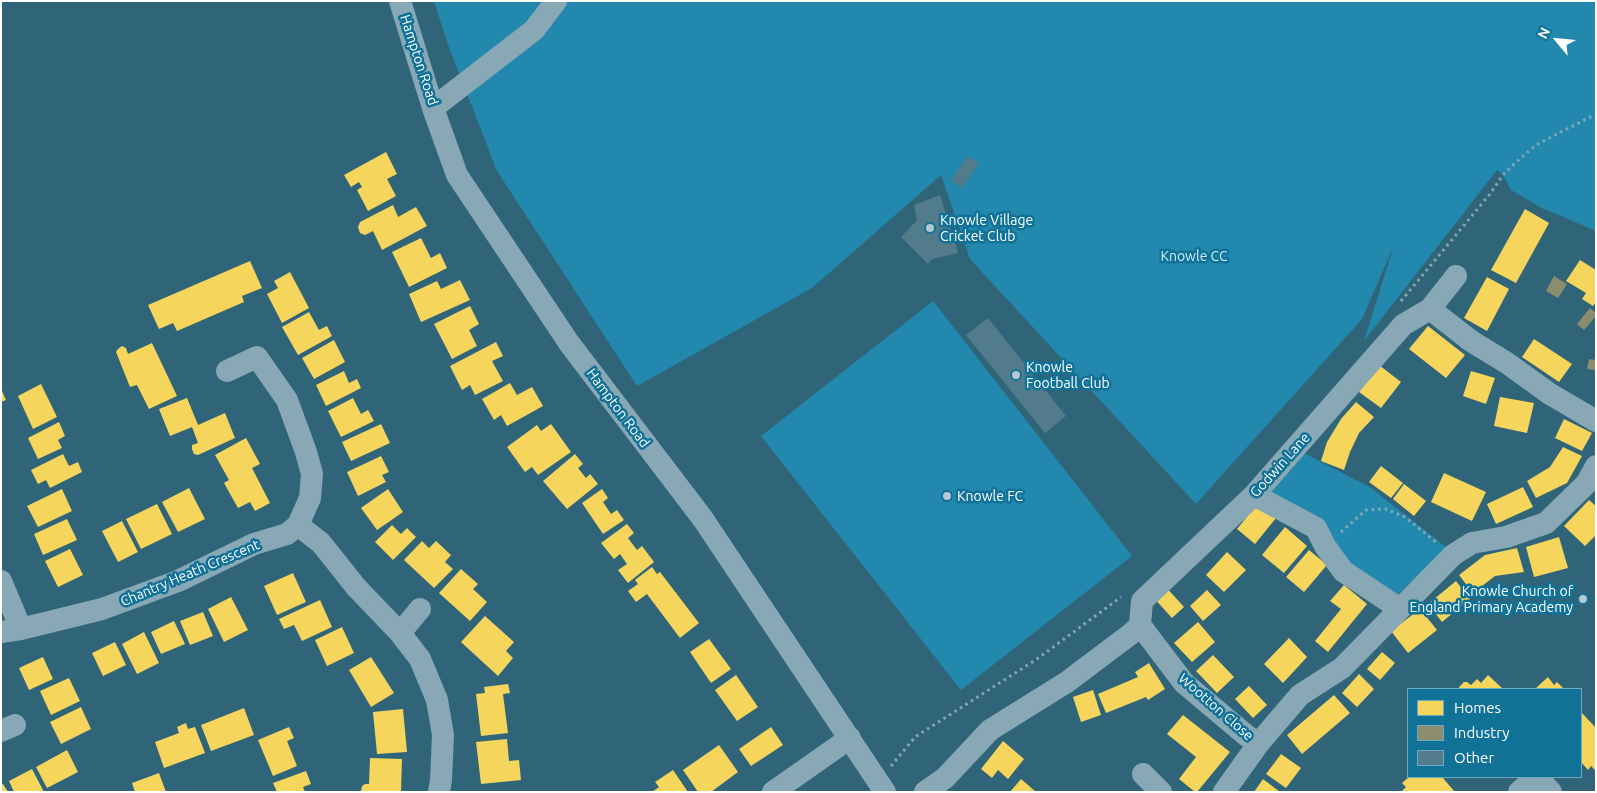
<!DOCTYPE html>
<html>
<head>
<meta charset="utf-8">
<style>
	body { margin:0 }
	#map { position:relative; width:1597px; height:793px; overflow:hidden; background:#306579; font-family:Ubuntu,sans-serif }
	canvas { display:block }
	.frame { position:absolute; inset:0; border:2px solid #fff; pointer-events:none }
	.legend { position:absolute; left:1407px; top:688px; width:175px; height:90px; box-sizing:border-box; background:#117298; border:1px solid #70aac1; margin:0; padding:6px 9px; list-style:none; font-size:15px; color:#fff }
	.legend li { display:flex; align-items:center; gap:10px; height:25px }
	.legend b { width:25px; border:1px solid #70aac1 }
	.north { position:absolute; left:1532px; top:15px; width:50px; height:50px; -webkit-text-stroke:4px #117298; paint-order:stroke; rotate:298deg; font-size:14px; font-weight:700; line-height:20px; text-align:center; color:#fff }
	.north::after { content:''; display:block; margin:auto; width:18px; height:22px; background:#fff; clip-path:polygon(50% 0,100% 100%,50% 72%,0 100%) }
</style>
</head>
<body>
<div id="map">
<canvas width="1597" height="793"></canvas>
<div class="frame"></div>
<ul class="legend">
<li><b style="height:14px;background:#f6d55c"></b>Homes</li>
<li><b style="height:14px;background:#8c8c6e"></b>Industry</li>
<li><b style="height:14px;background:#527b8b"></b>Other</li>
</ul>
<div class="north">N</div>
</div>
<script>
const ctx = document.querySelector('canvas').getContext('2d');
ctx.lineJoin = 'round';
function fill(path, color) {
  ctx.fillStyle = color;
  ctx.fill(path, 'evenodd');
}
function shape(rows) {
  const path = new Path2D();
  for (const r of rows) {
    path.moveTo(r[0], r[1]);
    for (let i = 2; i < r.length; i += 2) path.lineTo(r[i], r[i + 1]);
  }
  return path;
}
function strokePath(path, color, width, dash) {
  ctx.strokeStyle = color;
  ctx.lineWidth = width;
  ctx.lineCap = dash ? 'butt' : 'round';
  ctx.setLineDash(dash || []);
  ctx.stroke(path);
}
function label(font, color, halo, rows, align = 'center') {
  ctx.font = font + ' Ubuntu,sans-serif';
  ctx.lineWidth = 5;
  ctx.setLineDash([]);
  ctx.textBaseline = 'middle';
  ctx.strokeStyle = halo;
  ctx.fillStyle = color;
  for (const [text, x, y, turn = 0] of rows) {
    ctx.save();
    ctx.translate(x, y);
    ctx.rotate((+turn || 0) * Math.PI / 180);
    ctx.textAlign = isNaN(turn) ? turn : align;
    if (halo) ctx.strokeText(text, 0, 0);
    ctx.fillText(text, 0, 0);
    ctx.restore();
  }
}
fill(shape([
	[434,1,1596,1,1596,231,1540,207,1511,190,1503,175,1497,170,1364,341,1394,245,1362,319,1196,504,970,259,941,175,812,288,637,386,497,171,447,42],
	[933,301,1132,556,961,690,761,436],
	[1300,451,1371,488,1447,548,1395,597,1261,495]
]), '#2288ad');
fill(shape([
	[386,152,397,174,387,179,396,196,368,211,357,190,362,187,359,182,351,187,344,175],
	[393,205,398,217,416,207,427,226,382,250,373,231,365,235,360,233,358,227,360,222],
	[1525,209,1549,223,1516,283,1491,270],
	[421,238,431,258,440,253,447,268,409,287,392,252],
	[1580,260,1596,270,1596,302,1593,306,1582,299,1586,293,1566,281],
	[250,261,262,288,242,296,244,302,177,331,173,323,159,329,148,305],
	[290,272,309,308,282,323,267,294,278,288,274,281],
	[1487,277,1509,289,1487,331,1464,318],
	[460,280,470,300,421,322,409,294,437,281,441,289],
	[470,306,479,324,469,330,477,346,452,359,434,324],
	[309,312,319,330,327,326,332,336,298,355,282,327],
	[1428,326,1465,355,1446,378,1409,349],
	[1534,339,1572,364,1559,382,1522,357],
	[334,340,345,362,314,379,302,358],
	[496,342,503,356,492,361,503,381,475,395,470,385,462,390,450,366],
	[152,343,177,396,149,409,137,385,130,387,116,352,118,349,122,346,126,348,128,354],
	[1379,365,1401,382,1381,408,1359,392],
	[344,371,349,383,357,379,361,388,326,406,316,385],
	[1471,371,1495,378,1486,404,1463,396],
	[510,383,517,395,532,387,543,406,507,426,501,415,494,420,482,399],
	[41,384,57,417,33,429,18,396],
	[1,389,6,400,1,402],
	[1500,397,1534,403,1527,433,1494,426],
	[187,398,198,425,225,413,235,438,198,455,194,454,192,449,192,445,198,443,192,427,170,436,159,409],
	[353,398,361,414,368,410,374,421,341,437,328,411],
	[1356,402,1374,417,1359,433,1350,452,1344,470,1321,461,1327,442,1341,419],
	[1564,419,1592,433,1582,451,1555,438],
	[59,422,65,436,58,440,62,448,38,459,28,438],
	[381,424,390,443,351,461,342,442],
	[551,424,571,452,538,475,532,467,525,472,507,447,537,425,541,431],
	[246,438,260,464,252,468,270,503,255,511,250,502,238,508,224,483,229,480,215,455],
	[1563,447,1582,456,1567,483,1536,498,1527,481,1550,467],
	[63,454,69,466,78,462,82,472,50,488,46,480,38,484,31,470],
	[575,454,583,464,578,468,586,478,590,474,598,484,567,509,543,481],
	[381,456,389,472,382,475,386,482,358,496,347,472],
	[1381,466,1403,483,1391,498,1369,482],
	[1444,473,1486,492,1472,521,1431,502],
	[1404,484,1426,501,1414,516,1393,499],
	[1523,487,1533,507,1496,524,1487,504],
	[189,488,205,519,178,532,162,502],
	[62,489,72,511,38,527,27,506],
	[388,489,403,512,377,530,361,508],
	[602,489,608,498,603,502,611,514,617,510,624,520,603,534,582,503],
	[1589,500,1596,506,1596,535,1585,546,1564,526],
	[1258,503,1276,518,1255,544,1237,529],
	[157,504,172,534,141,549,126,519],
	[67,519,77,540,43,555,34,534],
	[122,521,138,552,118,562,102,531],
	[627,524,634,533,628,538,637,550,642,546,654,562,628,583,618,570,627,564,620,554,614,559,601,543],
	[392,525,401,534,407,528,416,537,393,560,375,542],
	[1285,527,1307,546,1284,573,1262,555],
	[1559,537,1568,568,1534,577,1526,547],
	[422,541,429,548,436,541,451,555,445,562,453,569,434,588,404,560],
	[1517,548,1524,572,1495,576,1473,593,1459,575,1485,555],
	[70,549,83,575,58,587,45,561],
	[1309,550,1327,565,1304,592,1286,577],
	[1227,552,1246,570,1224,592,1206,575],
	[652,567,657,574,660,572,699,623,680,638,647,594,636,602,628,591,638,584,635,580],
	[461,569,478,584,473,589,487,602,470,621,439,593],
	[293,573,306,602,277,615,264,586],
	[1456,581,1470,599,1442,622,1428,604],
	[1344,585,1367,604,1328,652,1315,641,1341,609,1330,601],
	[1165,586,1184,607,1172,618,1153,597],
	[1207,590,1221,605,1203,621,1190,606],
	[231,597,248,630,224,642,208,609],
	[320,600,332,627,302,641,294,625,284,629,279,619],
	[1420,609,1437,630,1408,653,1391,631],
	[203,612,213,636,190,645,180,621],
	[485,616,514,642,506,651,513,658,498,676,461,642],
	[174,621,185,644,161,654,151,632],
	[1198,622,1215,642,1192,662,1174,643],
	[342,627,354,653,327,666,315,640],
	[144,632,159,663,137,674,122,644],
	[1289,638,1307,657,1283,683,1264,664],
	[709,639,731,669,711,683,690,652],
	[115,642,126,665,103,676,92,653],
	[1382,652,1395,663,1380,680,1367,669],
	[1213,655,1234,677,1217,693,1196,671],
	[43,657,53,679,29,690,19,668],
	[371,657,394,693,371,707,349,670],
	[1149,663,1165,689,1148,700,1146,697,1106,713,1098,694,1138,677,1135,672],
	[1359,674,1374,689,1357,707,1342,693],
	[736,675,758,707,737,721,715,690],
	[1488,675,1503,689,1460,689,1459,687,1464,682,1467,682,1471,685,1477,679,1481,683],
	[1548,677,1554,685,1557,682,1564,689,1535,689],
	[69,678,80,701,51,715,40,691],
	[508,684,510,693,503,694,508,733,481,736,476,694,485,693,484,687],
	[1249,686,1267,705,1253,718,1235,699],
	[1093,690,1101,715,1081,722,1073,697],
	[1334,695,1350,713,1302,754,1287,735],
	[81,707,91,729,61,744,50,722],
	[244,708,254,735,211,751,201,725],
	[403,709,407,752,377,754,373,712],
	[1581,712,1596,728,1596,771,1591,766,1588,770,1581,762,1582,758,1581,757],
	[1183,715,1230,752,1197,792,1195,792,1179,779,1196,757,1167,734],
	[186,723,188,729,195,727,205,753,164,768,155,742,179,733,177,727],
	[289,727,294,738,287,741,297,766,273,776,258,740],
	[771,727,783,745,751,766,739,749],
	[507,739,509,761,519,760,521,780,481,784,476,742],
	[1003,741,1024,759,1008,779,998,770,992,778,981,769],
	[719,745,738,772,711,792,698,792,683,770],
	[67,750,78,772,47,788,36,767],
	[1281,754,1301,768,1286,788,1266,774],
	[370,758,402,759,401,792,361,791,362,786,365,784,369,784],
	[32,769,44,792,14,792,9,781],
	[673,770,688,792,652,792,659,787,655,782],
	[306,771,311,784,303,787,305,792,277,792,273,783],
	[159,773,166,792,135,792,132,783],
	[1409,777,1442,777,1455,792,1401,792,1406,787,1402,783],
	[1021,779,1036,792,1010,792],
	[1263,779,1280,792,1254,792],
	[3,784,8,792,1,792,1,785]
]), '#f6d55c');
fill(shape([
	[1554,276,1567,284,1558,298,1546,291],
	[1590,308,1596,313,1596,316,1584,330,1577,324],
	[1589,359,1596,360,1596,370,1587,369]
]), '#8c8c6e');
fill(shape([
	[968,156,979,163,962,188,951,180],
	[940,195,958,253,932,259,928,264,901,237,917,220,914,205],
	[988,318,1066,416,1045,433,966,335]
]), '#527b8b');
strokePath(shape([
	[1401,301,1490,194,1503,175,1514,164,1536,145,1596,114],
	[1341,532,1366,510,1385,509,1405,517,1436,542],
	[891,766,915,737,1037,659,1121,597]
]), '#87a8b4', 3, [2.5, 4]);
strokePath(shape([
	[400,1,433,108,457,175,569,343,703,519,885,792],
	[433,108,534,30,556,1],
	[1430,309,1456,276],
	[227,371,257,357,287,400,306,452,312,474,310,498,298,525],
	[1254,495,1316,528,1325,546,1343,571,1400,609],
	[1,581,21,629],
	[1140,625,1142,601,1254,495,1403,325,1430,309,1471,341,1507,363,1550,394,1596,421],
	[1140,625,1184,683,1247,736,1259,743,1300,695,1342,668,1453,555,1472,543,1506,537,1546,523,1586,484,1596,466],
	[1,632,21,629,102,609,178,581,254,544,287,534,298,525,321,543,356,587,400,633,420,659,437,700,443,735,441,780,439,792],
	[400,633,420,609],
	[1,731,15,725],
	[1143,774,1161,792],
	[1537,777,1551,792],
	[773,792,850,738],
	[925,792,945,778,990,730,1067,682,1132,633,1140,625],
	[1224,792,1259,743],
	[1519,792,1536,777]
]), '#87a8b4', 22);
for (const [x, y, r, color] of [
	[930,228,5,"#b7c9d0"],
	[1016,375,5,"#b7c9d0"],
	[947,496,5,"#b7c9d0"],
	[1583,599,5,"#b7c9d0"]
]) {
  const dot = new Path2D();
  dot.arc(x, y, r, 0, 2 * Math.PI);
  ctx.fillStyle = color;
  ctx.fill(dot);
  strokePath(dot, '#117298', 2);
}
label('14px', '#fff', '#117298', [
	["Hampton Road",419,60,72],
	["Hampton Road",618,408,53],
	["Godwin Lane",1280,465,-48],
	["Chantry Heath Crescent",190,573,-23],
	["Wootton Close",1216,707,41]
]);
label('14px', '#fff', '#117298', [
	["Knowle Village",940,220],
	["Cricket Club",940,236],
	["Knowle",1026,367],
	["Football Club",1026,383],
	["Knowle FC",957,496],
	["Knowle Church of",1573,591,"right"],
	["England Primary Academy",1573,607,"right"]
], 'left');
label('14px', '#cdf1fe', '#117298', [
	["Knowle CC",1194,256]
]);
</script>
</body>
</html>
